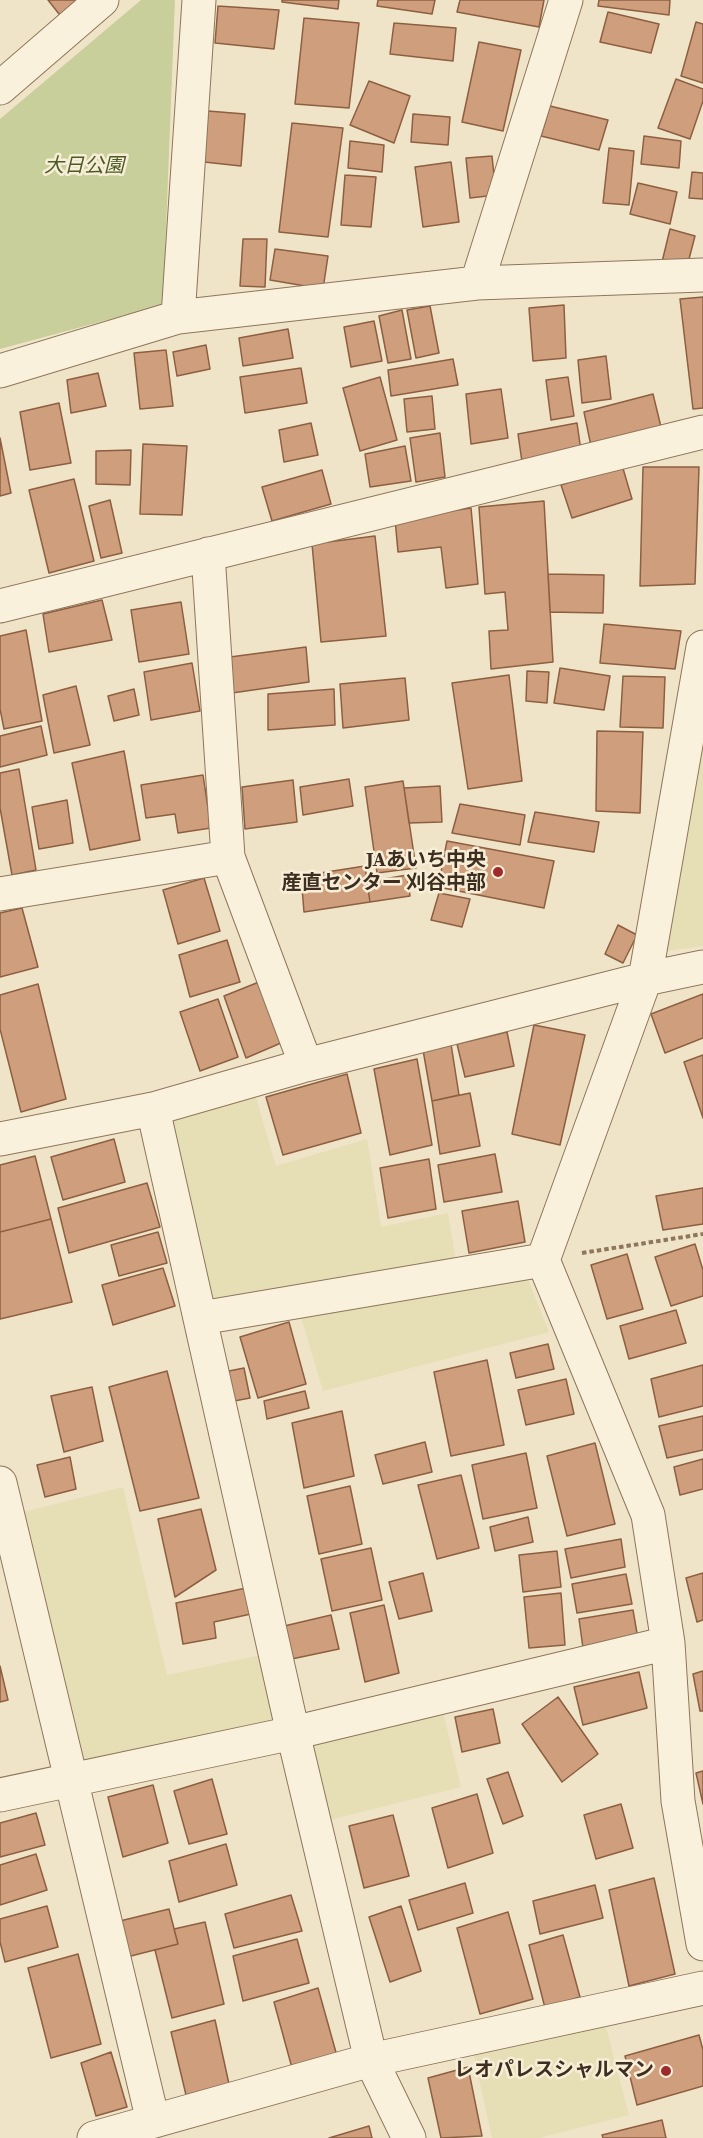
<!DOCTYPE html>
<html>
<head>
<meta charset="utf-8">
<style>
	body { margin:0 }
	canvas { display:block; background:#f0e4c8 }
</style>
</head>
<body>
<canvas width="703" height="2138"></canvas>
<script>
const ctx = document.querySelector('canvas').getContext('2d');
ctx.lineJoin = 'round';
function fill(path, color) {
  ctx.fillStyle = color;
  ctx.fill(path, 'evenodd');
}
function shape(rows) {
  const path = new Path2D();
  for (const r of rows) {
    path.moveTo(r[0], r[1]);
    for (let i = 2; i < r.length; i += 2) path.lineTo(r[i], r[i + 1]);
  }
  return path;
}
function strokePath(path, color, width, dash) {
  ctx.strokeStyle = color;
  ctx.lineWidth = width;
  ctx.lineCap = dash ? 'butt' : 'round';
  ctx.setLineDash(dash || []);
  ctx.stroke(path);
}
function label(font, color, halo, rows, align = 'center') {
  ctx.font = font + ' "Source Serif 4","Noto Sans JP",serif';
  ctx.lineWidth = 5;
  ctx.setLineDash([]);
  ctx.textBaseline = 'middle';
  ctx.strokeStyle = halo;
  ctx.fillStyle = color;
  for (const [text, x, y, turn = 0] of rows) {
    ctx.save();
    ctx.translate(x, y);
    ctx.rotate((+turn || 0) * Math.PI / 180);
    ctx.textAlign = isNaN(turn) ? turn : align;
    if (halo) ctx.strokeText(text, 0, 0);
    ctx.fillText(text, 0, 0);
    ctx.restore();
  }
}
fill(shape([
	[703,727,703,946,666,951],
	[255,1094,276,1166,367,1139,381,1227,448,1213,456,1262,211,1303,169,1120],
	[527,1277,549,1332,323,1391,301,1317],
	[123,1487,167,1675,266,1654,281,1723,78,1763,20,1513],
	[443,1712,461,1787,329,1820,312,1744],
	[605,2023,629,2115,539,2138,492,2138,473,2052]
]), '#e6deb5');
fill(shape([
	[141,0,175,0,163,305,0,349,0,119]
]), '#c9cf9b');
const building = shape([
	[48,0,84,0,63,19,48,0],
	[282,0,339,0,338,9,282,2,282,0],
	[378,0,435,0,432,14,377,6,378,0],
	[460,0,544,0,539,27,457,12,460,0],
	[599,0,670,0,669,15,598,6,599,0],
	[218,6,279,10,274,49,215,43,218,6],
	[608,12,659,24,651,53,600,42,608,12],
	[304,18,359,23,349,108,295,104,304,18],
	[696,22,703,24,703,83,681,76,696,22],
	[394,23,456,28,453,61,390,54,394,23],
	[479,42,521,50,503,131,462,122,479,42],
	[676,79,703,89,703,101,690,139,658,128,676,79],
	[369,81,410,96,394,143,350,125,369,81],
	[550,106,608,120,599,150,541,136,550,106],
	[208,111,245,114,241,166,204,162,208,111],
	[413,114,450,117,448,145,411,142,413,114],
	[292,123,343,128,328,237,279,232,292,123],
	[644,136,681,141,679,168,641,164,644,136],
	[350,141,384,145,382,172,348,168,350,141],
	[609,148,634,151,629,205,603,203,609,148],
	[492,156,496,195,470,198,466,158,492,156],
	[451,162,459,222,423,227,415,167,451,162],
	[692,172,703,173,703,199,689,198,692,172],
	[345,175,376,177,371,227,341,225,345,175],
	[638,183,677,192,670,224,630,214,638,183],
	[670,229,695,236,689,259,662,262,670,229],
	[243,239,267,239,265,287,240,286,243,239],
	[275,249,328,256,323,289,270,280,275,249],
	[703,297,703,408,693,409,680,299,703,297],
	[564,305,566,358,533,361,529,308,564,305],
	[430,306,439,353,416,358,407,310,430,306],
	[402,310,411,359,388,363,379,316,402,310],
	[374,321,382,361,351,367,344,327,374,321],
	[288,329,293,358,243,366,239,338,288,329],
	[206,345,210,369,177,376,173,352,206,345],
	[166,350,173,406,140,409,134,353,166,350],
	[606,356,611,399,582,403,578,360,606,356],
	[453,359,458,385,391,396,388,370,453,359],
	[301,368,307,403,245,413,240,377,301,368],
	[98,373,106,406,71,413,67,380,98,373],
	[380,377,397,440,360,451,343,388,380,377],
	[568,377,574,416,551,420,546,380,568,377],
	[501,389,508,438,471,444,466,394,501,389],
	[653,394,661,427,591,446,584,412,653,394],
	[432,396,435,429,407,432,404,399,432,396],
	[59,403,71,463,30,470,20,412,59,403],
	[311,423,318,455,284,462,279,430,311,423],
	[577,423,581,451,522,462,518,434,577,423],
	[440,433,445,477,416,482,410,438,440,433],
	[0,438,11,493,0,496,0,438],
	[143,444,187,446,182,515,140,514,143,444],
	[405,446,411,481,370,487,365,454,405,446],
	[131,450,130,485,96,484,96,451,131,450],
	[622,465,632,499,572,518,561,485,622,465],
	[643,467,699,467,695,584,640,586,643,467],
	[322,470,331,504,272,521,262,487,322,470],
	[74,479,94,561,49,573,29,490,74,479],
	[110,500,122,553,101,558,89,506,110,500],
	[544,501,553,662,491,669,489,631,508,630,505,592,485,594,479,507,544,501],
	[471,508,478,584,446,588,441,547,398,552,395,519,471,508],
	[375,536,386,636,321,642,312,544,375,536],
	[548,574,604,575,603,613,550,612,548,574],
	[102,600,112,640,49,652,43,614,102,600],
	[181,602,189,654,139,662,131,610,181,602],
	[604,624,681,631,675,669,600,663,604,624],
	[26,630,42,721,4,729,0,709,0,636,26,630],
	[306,647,309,682,232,693,230,657,306,647],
	[192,663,200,711,151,720,144,672,192,663],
	[560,668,610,676,604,710,554,703,560,668],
	[527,671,549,672,547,703,526,701,527,671],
	[509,675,522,781,468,789,452,683,509,675],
	[623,676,665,677,663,728,620,727,623,676],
	[405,678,409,720,343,728,340,684,405,678],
	[76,686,90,745,54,753,43,695,76,686],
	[134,689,139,715,114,721,108,696,134,689],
	[334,689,335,725,268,730,268,694,334,689],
	[41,726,47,755,0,767,0,736,41,726],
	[597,731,643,732,640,813,596,811,597,731],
	[124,751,140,840,90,850,72,763,124,751],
	[19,769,36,870,12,875,0,808,0,773,19,769],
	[203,775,211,828,178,833,175,814,146,818,141,785,203,775],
	[349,779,353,806,303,815,300,787,349,779],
	[293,780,297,822,245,829,242,787,293,780],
	[403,781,416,868,377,873,365,787,403,781],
	[440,786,442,822,409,823,404,788,440,786],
	[67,800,73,843,39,849,32,807,67,800],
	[460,804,525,815,520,845,452,833,460,804],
	[535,812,599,822,594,852,528,842,535,812],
	[447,841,554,861,544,908,438,887,447,841],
	[365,866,370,902,304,912,301,876,365,866],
	[407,875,410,896,370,902,367,882,407,875],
	[204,878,220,931,178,944,163,890,204,878],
	[439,893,470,899,462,927,431,920,439,893],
	[22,908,38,967,0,977,0,913,22,908],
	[618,925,637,935,623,963,605,954,618,925],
	[227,940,240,982,190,997,179,955,227,940],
	[259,982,281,1043,246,1058,224,996,259,982],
	[38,984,66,1099,21,1112,0,1029,0,995,38,984],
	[703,994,703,1038,665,1053,651,1014,703,994],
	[218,999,238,1057,200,1071,180,1012,218,999],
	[534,1025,585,1035,560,1145,512,1134,534,1025],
	[507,1032,514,1066,465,1077,457,1044,507,1032],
	[451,1044,459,1095,432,1101,423,1050,451,1044],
	[703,1055,703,1118,684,1062,703,1055],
	[417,1059,432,1145,390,1155,374,1069,417,1059],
	[347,1074,361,1133,283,1155,266,1097,347,1074],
	[470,1093,480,1146,440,1154,432,1101,470,1093],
	[114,1139,125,1182,63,1200,51,1157,114,1139],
	[495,1154,502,1192,444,1202,438,1165,495,1154],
	[35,1156,51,1219,0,1232,0,1165,35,1156],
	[429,1159,436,1209,388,1218,380,1168,429,1159],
	[147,1183,160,1227,69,1253,58,1208,147,1183],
	[703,1188,703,1224,663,1230,656,1196,703,1188],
	[518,1201,525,1242,469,1253,462,1211,518,1201],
	[51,1219,72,1302,0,1319,0,1232,51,1219],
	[158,1232,167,1263,119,1276,111,1245,158,1232],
	[695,1244,703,1270,703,1296,671,1306,655,1257,695,1244],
	[627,1254,643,1309,607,1319,591,1265,627,1254],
	[163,1268,175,1306,113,1325,102,1285,163,1268],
	[676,1310,686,1343,629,1359,620,1326,676,1310],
	[289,1322,306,1384,258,1398,240,1337,289,1322],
	[548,1344,554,1369,516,1378,510,1353,548,1344],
	[487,1360,504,1445,451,1456,434,1372,487,1360],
	[703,1365,703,1406,659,1417,651,1379,703,1365],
	[244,1368,250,1398,229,1402,224,1372,244,1368],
	[167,1371,199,1498,140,1511,109,1387,167,1371],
	[566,1379,574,1414,526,1425,518,1390,566,1379],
	[92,1387,103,1441,64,1452,51,1396,92,1387],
	[305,1391,309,1408,267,1419,264,1401,305,1391],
	[342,1411,354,1476,304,1488,292,1423,342,1411],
	[703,1416,703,1450,667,1458,659,1426,703,1416],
	[425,1442,432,1472,383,1484,375,1455,425,1442],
	[595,1443,615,1524,567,1536,547,1456,595,1443],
	[526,1453,537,1508,483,1519,472,1465,526,1453],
	[70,1457,76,1489,45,1497,37,1465,70,1457],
	[703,1459,703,1489,680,1495,674,1467,703,1459],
	[461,1475,479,1548,437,1559,418,1485,461,1475],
	[350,1486,362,1544,319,1554,307,1496,350,1486],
	[201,1509,216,1570,175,1597,158,1519,201,1509],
	[528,1517,533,1542,495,1551,490,1527,528,1517],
	[621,1539,625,1567,571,1578,565,1549,621,1539],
	[371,1548,382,1600,332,1611,321,1559,371,1548],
	[557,1551,561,1587,523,1592,519,1555,557,1551],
	[423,1573,432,1611,399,1619,389,1582,423,1573],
	[703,1573,703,1620,697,1622,686,1578,703,1573],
	[626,1574,632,1604,577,1613,572,1584,626,1574],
	[246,1588,251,1614,214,1622,216,1638,183,1644,176,1603,246,1588],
	[561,1593,565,1645,529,1648,524,1597,561,1593],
	[384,1605,399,1673,365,1682,350,1613,384,1605],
	[633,1610,638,1639,583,1648,579,1619,633,1610],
	[331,1615,339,1649,287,1660,280,1627,331,1615],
	[0,1666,8,1700,0,1702,0,1666],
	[703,1671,703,1711,700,1711,693,1674,703,1671],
	[639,1672,647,1708,583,1725,574,1687,639,1672],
	[558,1697,598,1754,562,1782,522,1724,558,1697],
	[493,1709,500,1743,462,1752,455,1717,493,1709],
	[703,1771,703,1804,696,1773,703,1771],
	[508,1772,523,1816,503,1824,487,1779,508,1772],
	[212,1779,227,1834,189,1844,174,1791,212,1779],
	[153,1785,168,1843,123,1857,108,1797,153,1785],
	[477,1794,493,1853,448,1868,432,1808,477,1794],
	[621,1804,633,1848,596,1859,584,1815,621,1804],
	[36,1813,45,1845,0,1857,0,1823,36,1813],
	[393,1815,409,1876,364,1888,349,1826,393,1815],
	[226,1844,237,1885,179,1902,169,1861,226,1844],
	[36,1854,47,1890,0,1905,0,1865,36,1854],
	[654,1878,675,1974,629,1986,609,1890,654,1878],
	[465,1883,473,1913,418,1930,409,1900,465,1883],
	[595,1885,603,1918,540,1934,533,1901,595,1885],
	[291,1895,302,1931,234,1948,225,1914,291,1895],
	[47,1906,58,1947,5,1962,0,1942,0,1919,47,1906],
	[401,1906,421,1971,390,1982,369,1917,401,1906],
	[169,1909,178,1944,127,1957,120,1921,169,1909],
	[508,1912,533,1999,480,2014,457,1928,508,1912],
	[205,1922,224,2004,172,2018,155,1950,178,1944,174,1929,205,1922],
	[563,1935,580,1997,545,2008,529,1945,563,1935],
	[297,1939,309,1983,243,2001,233,1956,297,1939],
	[78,1954,101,2044,51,2058,28,1968,78,1954],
	[318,1988,337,2056,292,2068,274,2002,318,1988],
	[215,2020,229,2084,186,2095,171,2032,215,2020],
	[699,2035,703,2050,703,2086,637,2105,625,2056,699,2035],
	[111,2052,127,2107,96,2116,81,2063,111,2052],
	[468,2067,482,2136,441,2138,428,2078,468,2067],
	[662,2120,666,2138,603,2138,602,2135,662,2120],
	[369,2126,372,2138,329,2138,369,2126]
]);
fill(building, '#cf9f7d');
strokePath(building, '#8d5f41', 1.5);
const street = shape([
	[0,88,102,0],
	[477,283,566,0],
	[178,317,199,0],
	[0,371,178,317,477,283,703,275],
	[208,554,228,857,306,1065],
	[0,606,703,432],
	[0,894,228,857],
	[153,1109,293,1733,371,2060,409,2138],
	[0,1139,153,1109,306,1065,645,979,703,967],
	[543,1260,648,1515,668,1643,678,1801,703,1944],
	[201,1318,543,1260,645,979,703,647],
	[0,1483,153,2121],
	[0,1795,293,1733,668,1643],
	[94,2138,371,2060,703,1988]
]);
strokePath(street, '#8d765c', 35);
strokePath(shape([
	[582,1253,703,1234]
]), '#8d765c', 4, [4.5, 3]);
strokePath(street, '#faf1dc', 33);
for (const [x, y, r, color] of [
	[498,872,6,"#9e2a2b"],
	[666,2071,6,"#9e2a2b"]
]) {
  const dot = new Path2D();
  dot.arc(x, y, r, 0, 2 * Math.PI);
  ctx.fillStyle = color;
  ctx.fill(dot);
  strokePath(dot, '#f7eed8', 2);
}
label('italic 20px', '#4d5a26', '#f7eed8', [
	["大日公園",84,167]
]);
label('bold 20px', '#3d2e20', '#f7eed8', [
	["JAあいち中央",486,861],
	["産直センター 刈谷中部",486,884],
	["レオパレスシャルマン",654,2071]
], 'right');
</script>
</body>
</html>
